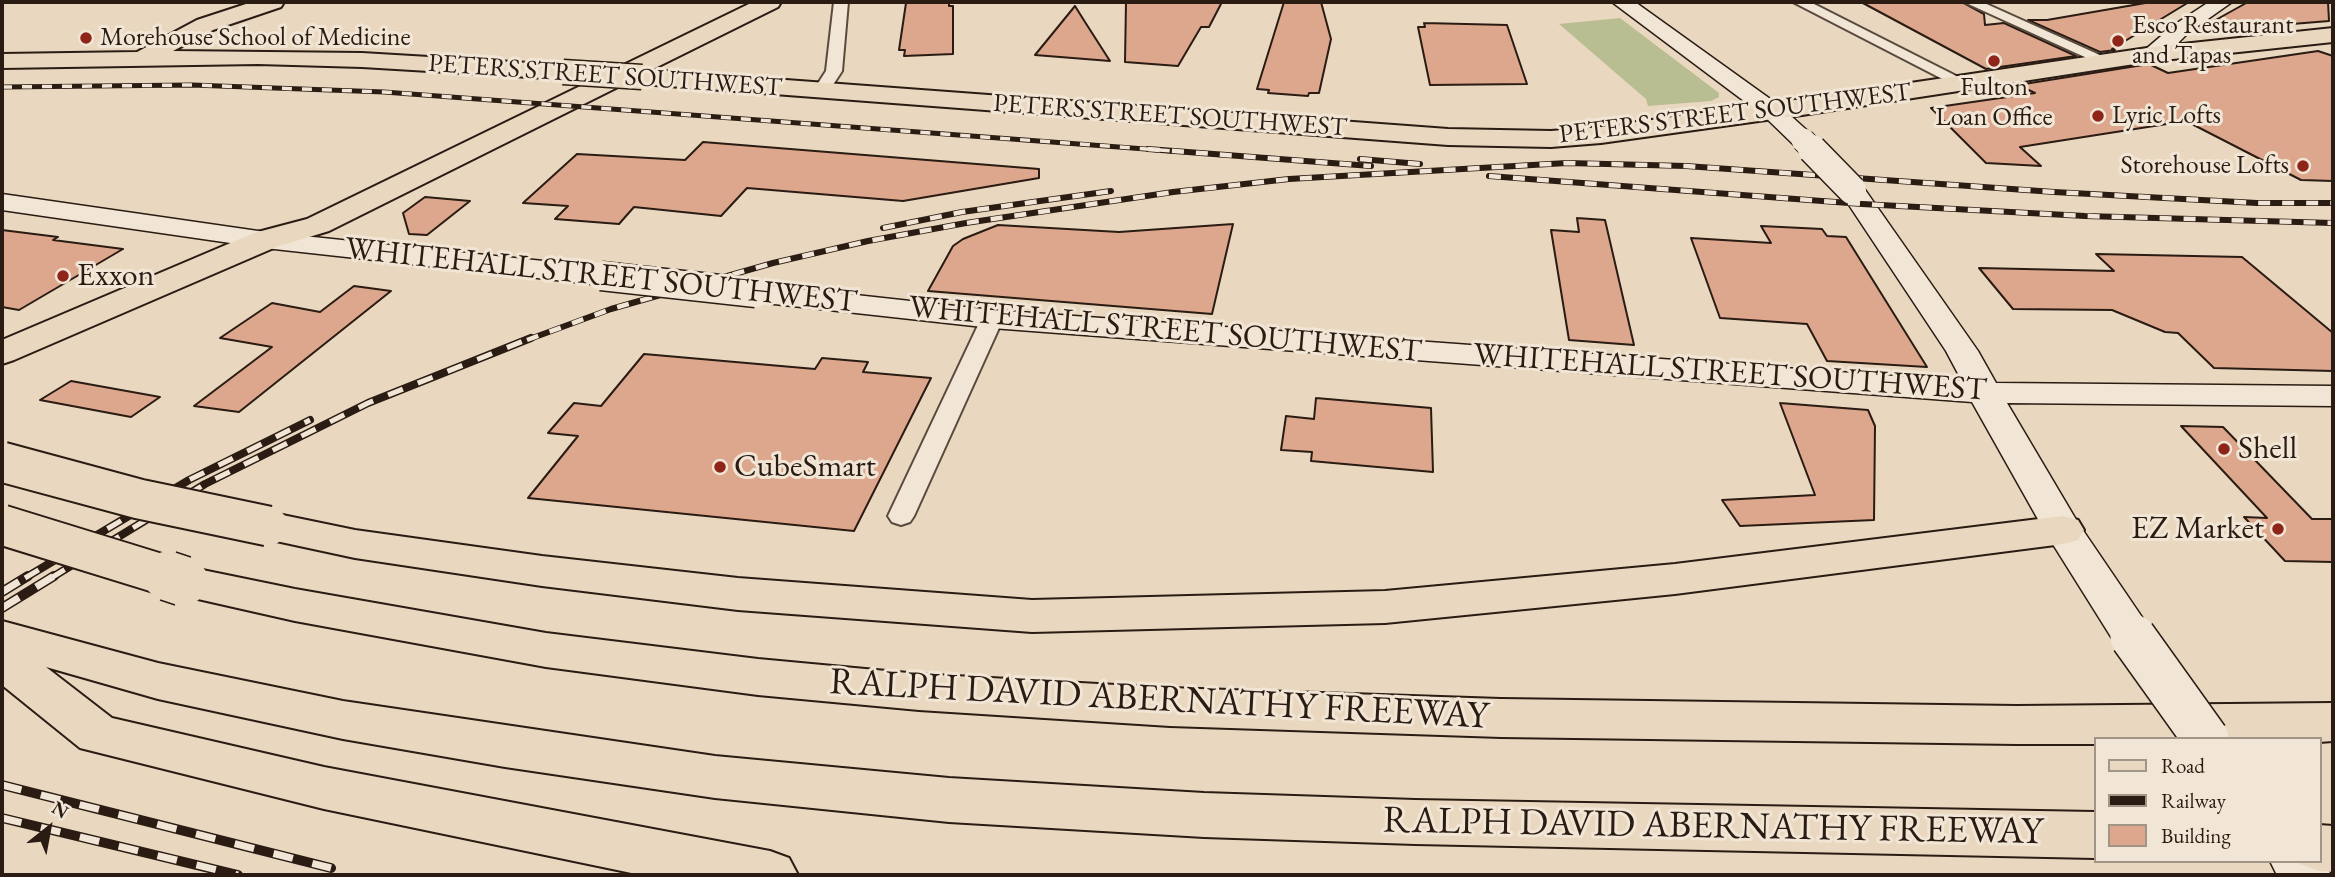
<!DOCTYPE html>
<html>
<head>
<meta charset="utf-8">
<style>
	body { margin:0 }
	#map { position:relative; width:2335px; height:877px; overflow:hidden; background:#e9d8bf; font-family:"EB Garamond",serif }
	canvas { display:block }
	.frame { position:absolute; inset:0; border:4px solid #2a1b13; pointer-events:none }
	.legend { position:absolute; left:2094px; top:737px; width:228px; height:126px; box-sizing:border-box; background:#f1e6d5; border:2px solid #a19587; margin:0; padding:9px 12px; list-style:none; font-size:21px; color:#2a1b13 }
	.legend li { display:flex; align-items:center; gap:14px; height:35px }
	.legend b { width:35px; border:2px solid #a19587 }
	.north { position:absolute; left:14px; top:793px; width:70px; height:70px; -webkit-text-stroke:5px #f1e6d5; paint-order:stroke; rotate:31deg; font-size:19px; font-weight:700; line-height:28px; text-align:center; color:#2a1b13 }
	.north::after { content:''; display:block; margin:auto; width:24px; height:32px; background:#2a1b13; clip-path:polygon(50% 0,100% 100%,50% 72%,0 100%) }
</style>
</head>
<body>
<div id="map">
<canvas width="2335" height="877"></canvas>
<div class="frame"></div>
<ul class="legend">
<li><b style="height:9px;background:#e9d8bf"></b>Road</li>
<li><b style="height:9px;background:#2a1b13"></b>Railway</li>
<li><b style="height:19px;background:#dca78d"></b>Building</li>
</ul>
<div class="north">N</div>
</div>
<script>
const ctx = document.querySelector('canvas').getContext('2d');
ctx.lineJoin = 'round';
function fill(path, color) {
  ctx.fillStyle = color;
  ctx.fill(path, 'evenodd');
}
function shape(rows) {
  const path = new Path2D();
  for (const r of rows) {
    path.moveTo(r[0], r[1]);
    for (let i = 2; i < r.length; i += 2) path.lineTo(r[i], r[i + 1]);
  }
  return path;
}
function strokePath(path, color, width, dash) {
  ctx.strokeStyle = color;
  ctx.lineWidth = width;
  ctx.lineCap = dash ? 'butt' : 'round';
  ctx.setLineDash(dash || []);
  ctx.stroke(path);
}
function label(font, color, halo, rows, align = 'center') {
  ctx.font = font + ' "EB Garamond",serif';
  ctx.lineWidth = 6;
  ctx.setLineDash([]);
  ctx.textBaseline = 'middle';
  ctx.strokeStyle = halo;
  ctx.fillStyle = color;
  for (const [text, x, y, turn = 0] of rows) {
    ctx.save();
    ctx.translate(x, y);
    ctx.rotate((+turn || 0) * Math.PI / 180);
    ctx.textAlign = isNaN(turn) ? turn : align;
    if (halo) ctx.strokeText(text, 0, 0);
    ctx.fillText(text, 0, 0);
    ctx.restore();
  }
}
fill(shape([
	[1620,18,1719,93,1719,97,1711,101,1648,106,1646,99,1559,24]
]), '#b8be91');
const building = shape([
	[949,2,949,6,953,6,953,54,904,56,905,50,899,50,906,3,949,2],
	[1126,2,1222,2,1209,27,1201,27,1178,66,1125,62,1126,2],
	[1284,2,1321,2,1331,39,1319,93,1309,93,1308,96,1268,93,1269,90,1257,89,1284,2],
	[1861,2,1962,2,1984,14,1985,25,2004,23,2076,56,1986,69,1861,2],
	[2151,2,2189,2,2112,49,2115,50,2100,52,2028,20,2047,20,2151,2],
	[2248,2,2328,2,2329,21,2194,32,2248,2],
	[1075,6,1085,22,1110,61,1035,55,1075,6],
	[1424,23,1507,25,1527,84,1430,85,1418,27,1425,27,1424,23],
	[2318,51,2333,56,2333,181,2301,180,2186,121,2020,147,2041,166,1986,163,1931,108,2035,93,2018,85,2149,64,2168,73,2318,51],
	[703,142,1039,169,1039,178,903,201,747,188,721,216,634,207,619,224,555,219,568,206,523,203,577,154,685,160,703,142],
	[425,197,470,201,427,235,409,234,403,213,425,197],
	[1577,218,1605,220,1634,345,1569,340,1551,230,1579,232,1577,218],
	[1233,224,1212,314,928,291,953,246,963,239,998,225,1119,232,1233,224],
	[1761,226,1822,229,1827,236,1846,237,1927,367,1827,361,1807,324,1720,318,1691,238,1771,243,1761,226],
	[2,230,58,237,53,240,123,249,19,310,2,307,2,230],
	[2096,254,2242,257,2333,333,2333,371,2214,368,2178,333,2165,332,2112,310,2013,309,1979,268,2114,271,2096,254],
	[354,286,391,291,239,412,194,406,272,347,220,338,272,303,320,312,354,286],
	[644,354,815,369,822,358,868,362,863,372,931,378,854,531,528,498,578,436,548,433,574,403,601,406,644,354],
	[71,381,160,397,131,417,40,400,71,381],
	[1316,398,1431,408,1433,472,1311,461,1312,452,1281,450,1286,416,1314,419,1316,398],
	[1780,403,1868,410,1875,426,1874,520,1740,526,1722,500,1815,495,1780,403],
	[2181,426,2223,427,2312,519,2333,519,2333,562,2285,561,2244,517,2267,518,2181,426]
]);
fill(building, '#dca78d');
strokePath(building, '#2a1b13', 2);
const street = shape([
	[834,2,848,2,842,71,827,94,821,96,813,91,826,71,834,2],
	[1793,2,1810,2,1972,84,1970,87,1958,87,1793,2],
	[1964,2,1982,2,2113,61,2110,64,2100,64,1964,2],
	[992,313,1000,314,1003,319,914,516,910,522,901,525,892,522,888,516,981,319,984,314,992,313]
]);
const secondary = shape([
	[1612,2,1635,2,1780,106,1812,135,1815,140,1812,145,1803,147,1794,145,1764,116,1612,2],
	[2209,2,2232,2,2188,33,2162,59,2146,59,2143,54,2146,49,2174,25,2209,2],
	[1852,182,1861,184,1978,351,1996,383,2333,386,2333,406,2007,403,2078,523,2148,626,2154,637,2148,648,2133,652,2118,648,2044,530,1972,402,992,328,756,302,745,299,741,293,745,287,756,284,992,310,1962,381,1946,351,1839,190,1843,184,1852,182],
	[2,194,265,232,601,267,611,270,616,276,611,282,601,285,265,248,2,210,2,194],
	[2319,854,2331,875,2277,875,2270,861,2319,861,2319,854]
]);
const primary = shape([
	[252,2,284,2,281,7,213,30,173,51,362,53,563,65,572,67,575,72,572,77,563,79,362,67,258,64,2,68,2,54,137,52,197,20,252,2],
	[753,2,781,2,778,7,651,70,1448,129,1551,131,1601,127,1802,99,2154,47,2333,28,2333,42,2154,61,1802,115,1601,143,1551,147,1448,145,642,84,632,80,329,231,276,247,14,360,2,364,2,340,254,233,307,219,753,2]
]);
const highway = shape([
	[268,512,355,530,542,556,738,578,1032,600,1385,591,1675,564,2063,516,2078,520,2084,530,2078,540,2063,544,1675,594,1385,623,1032,632,738,610,542,586,355,558,253,536,247,526,253,516,268,512],
	[183,566,295,589,546,633,758,659,919,674,1170,688,1501,699,2017,706,2333,703,2333,741,2319,742,2319,739,2095,739,2095,744,2017,744,1501,737,1170,726,919,710,758,695,546,667,295,621,167,592,161,581,167,570,183,566],
	[2,621,158,663,343,701,715,756,949,778,1204,793,1415,800,2095,812,2095,858,1415,844,1204,837,949,822,715,798,505,767,343,739,158,699,46,667,112,718,324,767,770,851,789,858,798,875,641,875,324,809,80,748,2,685,2,621],
	[2319,825,2333,826,2333,872,2319,871,2300,864,2298,861,2319,861,2319,825]
]);
strokePath(street, '#5a4a3e', 4);
strokePath(secondary, '#2a1b13', 3);
strokePath(primary, '#2a1b13', 4);
strokePath(highway, '#2a1b13', 4);
fill(street, '#f1e6d5');
fill(secondary, '#f1e6d5');
fill(primary, '#e9d8bf');
fill(highway, '#e9d8bf');
const railFar3 = shape([
	[2,87,192,85,384,92,1172,151]
]);
const railFar2 = shape([
	[1148,149,1371,166],
	[1360,159,1420,164],
	[1489,176,1862,204,2085,216,2333,223],
	[883,228,962,212,1111,191],
	[527,340,611,309,773,263,868,241,966,223,1173,192,1289,179,1567,163,1686,166,2054,192,2257,203,2333,203]
]);
const railFar1 = shape([
	[25,578,189,480,310,420],
	[51,578,205,484,368,403,531,338]
]);
const rail = shape([
	[2,592,28,576],
	[2,608,54,576],
	[2,785,331,868],
	[2,818,238,875]
]);
strokePath(railFar3, '#2a1b13', 5);
strokePath(railFar2, '#2a1b13', 6);
strokePath(railFar1, '#2a1b13', 8);
strokePath(rail, '#2a1b13', 10);
strokePath(railFar3, '#f1e6d5', 3.5, [10]);
strokePath(railFar2, '#f1e6d5', 4.5, [12]);
strokePath(railFar1, '#f1e6d5', 5, [16]);
strokePath(rail, '#f1e6d5', 7, [20]);
const secondaryBridgeFar2 = shape([
	[1803,140,1814,151]
]);
const secondaryBridgeFar1 = shape([
	[1812,149,1852,190],
	[601,276,756,293]
]);
const secondaryBridge = shape([
	[2133,637,2206,739]
]);
const primaryBridge = shape([
	[563,72,642,77]
]);
const highwayBridgeFar1 = shape([
	[2,462,139,499,268,526],
	[2,525,174,578]
]);
const highwayBridge = shape([
	[168,576,183,581]
]);
strokePath(secondaryBridgeFar2, '#2a1b13', 25, []);
strokePath(secondaryBridgeFar1, '#2a1b13', 31, []);
strokePath(secondaryBridge, '#2a1b13', 48, []);
strokePath(primaryBridge, '#2a1b13', 27, []);
strokePath(highwayBridgeFar1, '#2a1b13', 43, []);
strokePath(highwayBridge, '#2a1b13', 52, []);
strokePath(secondaryBridgeFar2, '#f1e6d5', 23);
strokePath(secondaryBridgeFar1, '#f1e6d5', 28);
strokePath(secondaryBridge, '#f1e6d5', 45);
strokePath(primaryBridge, '#e9d8bf', 24);
strokePath(highwayBridgeFar1, '#e9d8bf', 39);
strokePath(highwayBridge, '#e9d8bf', 49);
for (const [x, y, r, color] of [
	[86,38,7,"#8f2418"],
	[2118,41,7,"#8f2418"],
	[1994,61,7,"#8f2418"],
	[2098,116,7,"#8f2418"],
	[2303,166,7,"#8f2418"],
	[63,276,7,"#8f2418"],
	[2224,449,7,"#8f2418"],
	[720,467,7,"#8f2418"],
	[2278,529,7,"#8f2418"]
]) {
  const dot = new Path2D();
  dot.arc(x, y, r, 0, 2 * Math.PI);
  ctx.fillStyle = color;
  ctx.fill(dot);
  strokePath(dot, '#f1e6d5', 2.5);
}
label('26px', '#2a1b13', '#f1e6d5', [
	["Esco Restaurant",2132,26],
	["and Tapas",2132,56],
	["Morehouse School of Medicine",100,38],
	["Fulton",1994,88,"center"],
	["Loan Office",1994,118,"center"],
	["Lyric Lofts",2112,116],
	["Storehouse Lofts",2289,166,"right"]
], 'left');
label('26px', '#2a1b13', '#f1e6d5', [
	["PETERS STREET SOUTHWEST",605,76,4],
	["PETERS STREET SOUTHWEST",1735,114,-7],
	["PETERS STREET SOUTHWEST",1170,116,4]
]);
label('32px', '#2a1b13', '#f1e6d5', [
	["Exxon",77,276],
	["Shell",2238,449],
	["CubeSmart",734,467],
	["EZ Market",2264,529,"right"]
], 'left');
label('32px', '#2a1b13', '#f1e6d5', [
	["WHITEHALL STREET SOUTHWEST",601,276,6],
	["WHITEHALL STREET SOUTHWEST",1165,330,5],
	["WHITEHALL STREET SOUTHWEST",1730,373,4]
]);
label('38px', '#2a1b13', '#f1e6d5', [
	["RALPH DAVID ABERNATHY FREEWAY",1159,700,3],
	["RALPH DAVID ABERNATHY FREEWAY",1713,827,1]
]);
</script>
</body>
</html>
